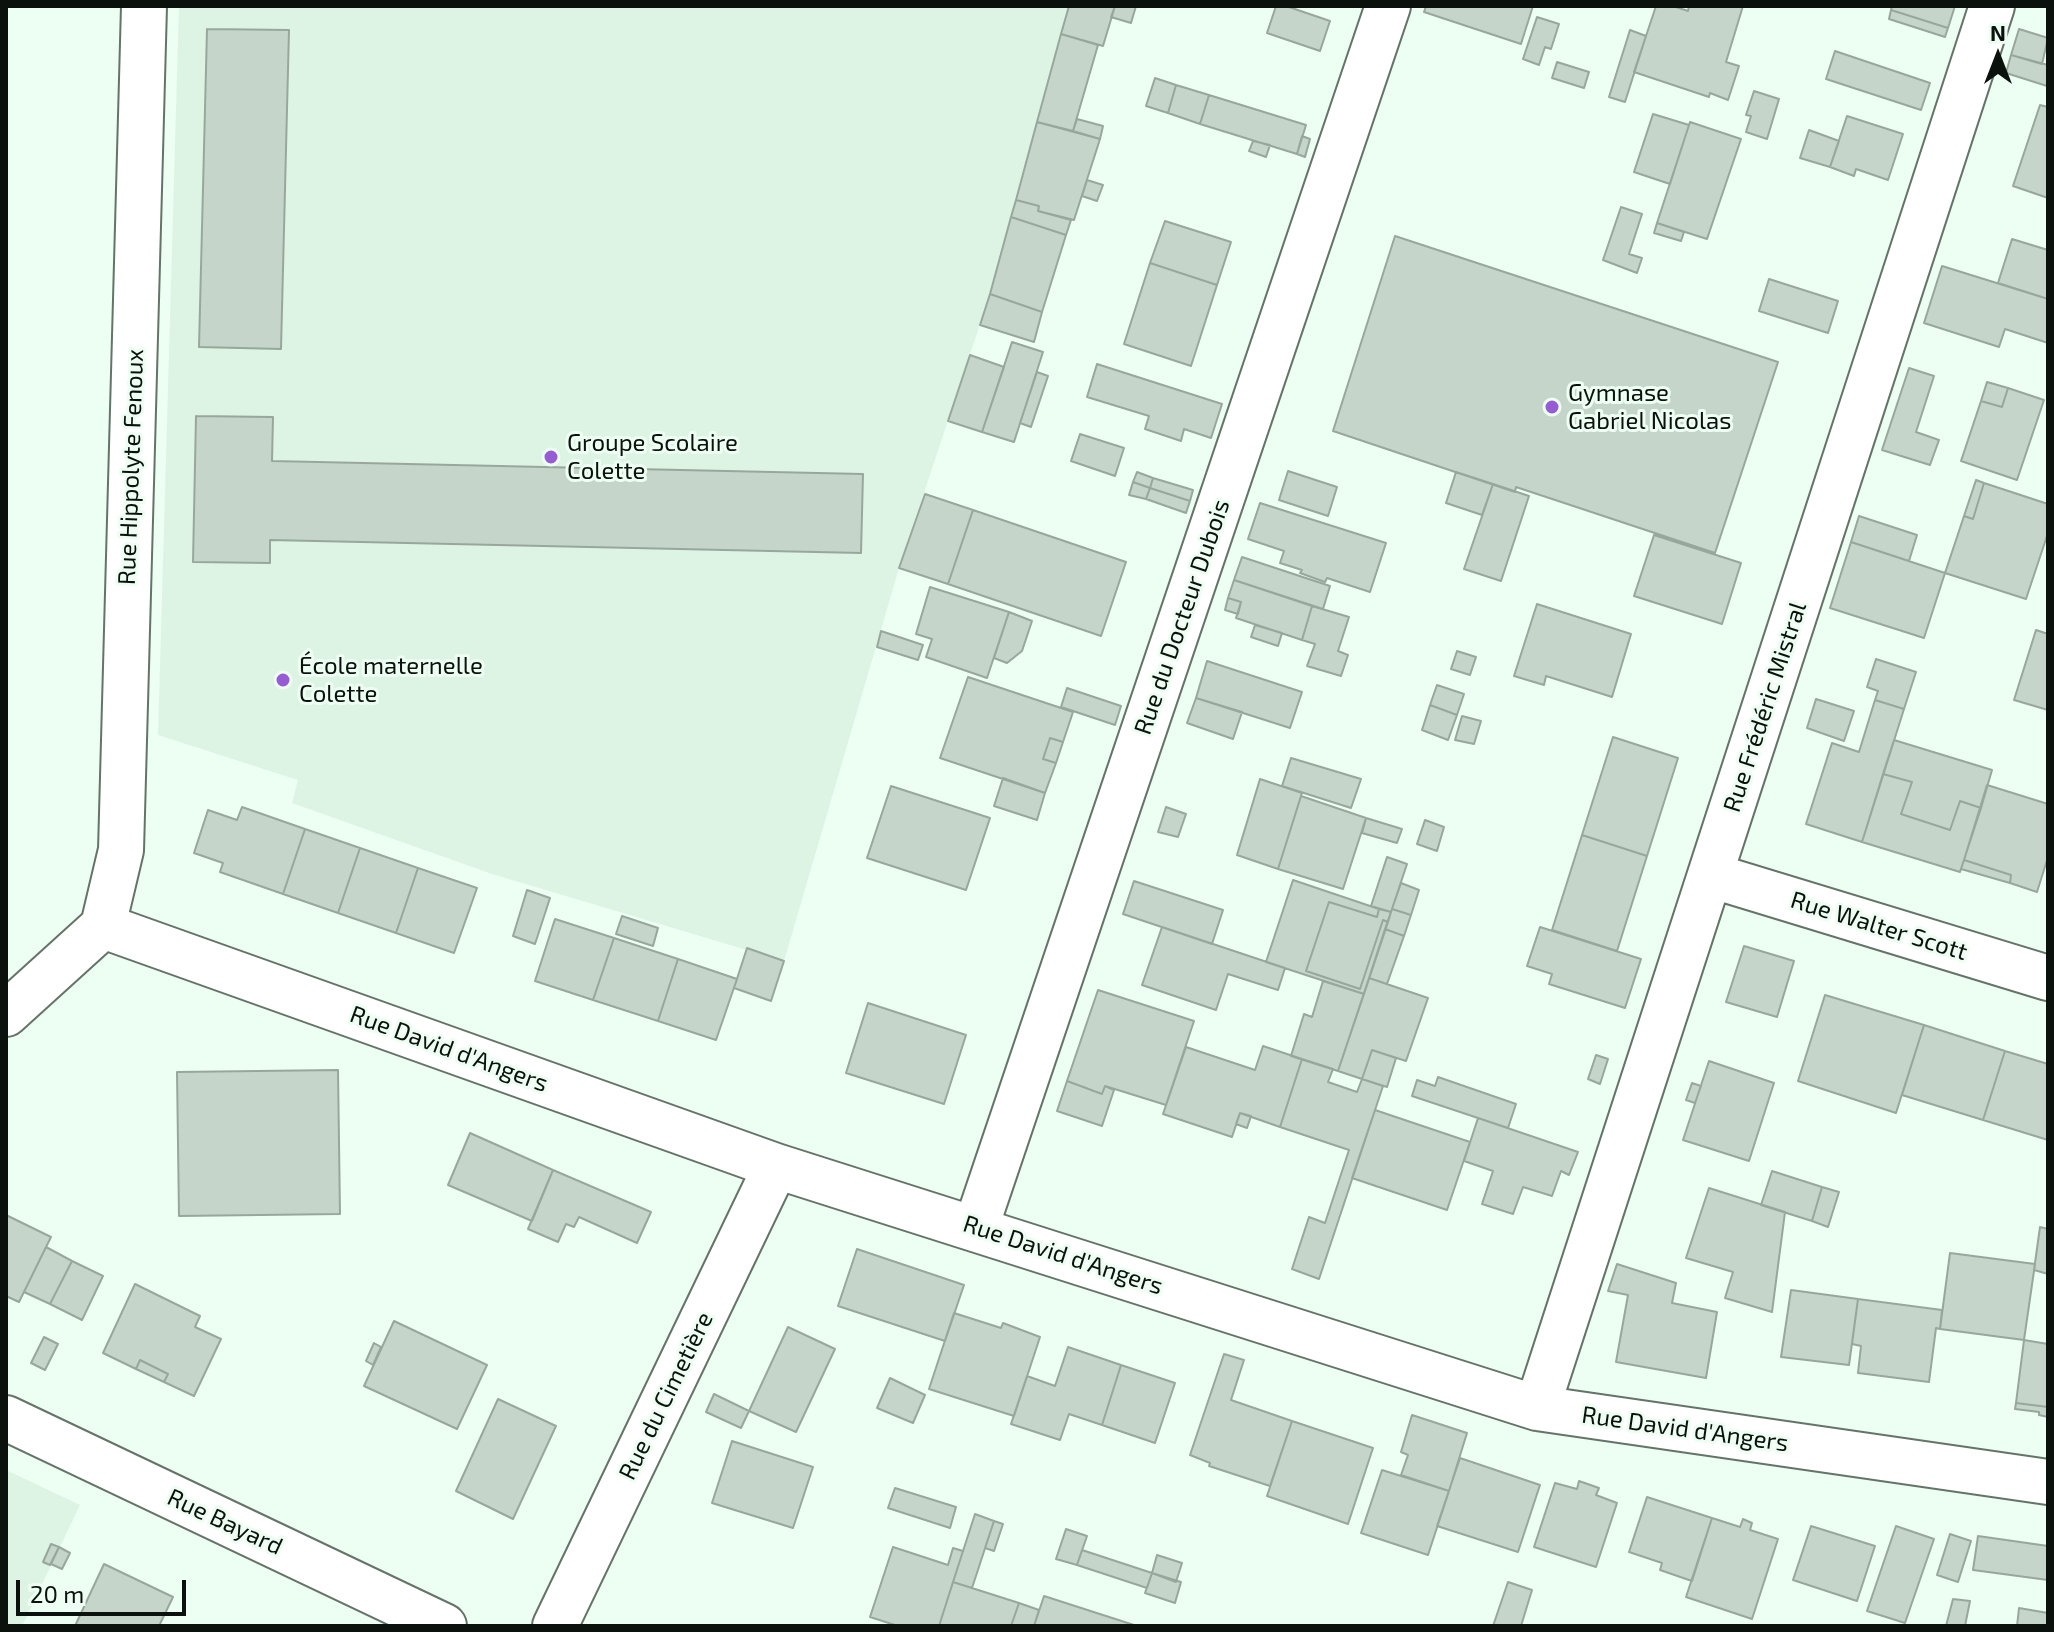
<!DOCTYPE html>
<html>
<head>
<meta charset="utf-8">
<style>
	body { margin:0 }
	#map { position:relative; width:2054px; height:1632px; overflow:hidden; background:#edfef2; font-family:"Exo 2",sans-serif }
	canvas { display:block }
	.frame { position:absolute; inset:0; border:8px solid #0b110d; pointer-events:none }
	.north { position:absolute; left:1958px; top:16px; width:80px; height:80px; -webkit-text-stroke:6px #edfef2; paint-order:stroke; rotate:0deg; font-size:22px; font-weight:700; line-height:32px; text-align:center; color:#0b110d }
	.north::after { content:''; display:block; margin:auto; width:28px; height:36px; background:#0b110d; clip-path:polygon(50% 0,100% 100%,50% 72%,0 100%) }
	.scale { position:absolute; left:16px; top:1580px; width:170px; height:36px; box-sizing:border-box; border:4px solid #0b110d; border-top:0; padding-left:10px; font-size:24px; line-height:28px; white-space:nowrap; color:#0b110d; -webkit-text-stroke:6px #edfef2; paint-order:stroke }
</style>
</head>
<body>
<div id="map">
<canvas width="2054" height="1632"></canvas>
<div class="frame"></div>
<div class="north">N</div>
<div class="scale">20 m</div>
</div>
<script>
const ctx = document.querySelector('canvas').getContext('2d');
ctx.lineJoin = 'round';
function fill(path, color) {
  ctx.fillStyle = color;
  ctx.fill(path, 'evenodd');
}
function shape(rows) {
  const path = new Path2D();
  for (const r of rows) {
    path.moveTo(r[0], r[1]);
    for (let i = 2; i < r.length; i += 2) path.lineTo(r[i], r[i + 1]);
  }
  return path;
}
function strokePath(path, color, width, dash) {
  ctx.strokeStyle = color;
  ctx.lineWidth = width;
  ctx.lineCap = dash ? 'butt' : 'round';
  ctx.setLineDash(dash || []);
  ctx.stroke(path);
}
function label(font, color, halo, rows, align = 'center') {
  ctx.font = font + ' "Exo 2",sans-serif';
  ctx.lineWidth = 6;
  ctx.setLineDash([]);
  ctx.textBaseline = 'middle';
  ctx.strokeStyle = halo;
  ctx.fillStyle = color;
  for (const [text, x, y, turn = 0] of rows) {
    ctx.save();
    ctx.translate(x, y);
    ctx.rotate((+turn || 0) * Math.PI / 180);
    ctx.textAlign = isNaN(turn) ? turn : align;
    if (halo) ctx.strokeText(text, 0, 0);
    ctx.fillText(text, 0, 0);
    ctx.restore();
  }
}
fill(shape([
	[179,6,1069,6,990,294,899,568,784,961,492,874,292,803,298,780,158,735],
	[6,1470,80,1505,22,1626,6,1626]
]), '#ddf4e4');
const building = shape([
	[1069,6,1115,6,1103,46,1061,34,1069,6],
	[1115,6,1136,6,1131,23,1111,17,1115,6],
	[1276,6,1286,6,1330,21,1320,51,1267,33,1276,6],
	[1426,6,1533,6,1521,44,1424,12,1426,6],
	[1656,6,1673,6,1688,11,1689,6,1743,6,1726,62,1739,66,1728,100,1710,93,1709,97,1634,72,1656,6],
	[1892,6,1955,6,1948,28,1891,10,1892,6],
	[1891,10,1948,28,1945,37,1889,19,1891,10],
	[1537,17,1559,24,1551,49,1545,47,1539,65,1523,59,1537,17],
	[207,29,289,30,281,349,199,347,207,29],
	[2019,29,2048,38,2042,64,2011,55,2019,29],
	[1630,30,1646,36,1625,102,1609,97,1630,30],
	[1061,34,1098,45,1073,131,1037,122,1061,34],
	[1835,51,1930,83,1921,110,1826,79,1835,51],
	[2011,55,2048,65,2047,86,2006,73,2011,55],
	[1557,62,1589,72,1584,88,1552,78,1557,62],
	[1155,78,1176,85,1168,113,1146,106,1155,78],
	[1176,85,1209,95,1200,124,1168,113,1176,85],
	[1754,91,1779,99,1767,139,1746,132,1751,116,1746,115,1754,91],
	[1209,95,1306,125,1297,154,1200,124,1209,95],
	[2040,105,2048,107,2048,198,2013,186,2040,105],
	[1653,114,1689,125,1670,184,1634,172,1653,114],
	[1847,116,1903,134,1888,180,1856,169,1854,176,1830,167,1847,116],
	[1077,119,1103,126,1100,139,1073,131,1077,119],
	[1037,122,1100,139,1074,220,1038,211,1039,206,1016,200,1037,122],
	[1690,122,1741,139,1707,239,1657,223,1690,122],
	[1809,130,1839,141,1830,167,1800,158,1809,130],
	[1302,136,1310,139,1305,157,1297,154,1302,136],
	[1253,141,1270,145,1266,157,1249,151,1253,141],
	[1087,180,1103,185,1097,201,1082,196,1087,180],
	[1016,200,1039,206,1038,211,1071,220,1066,235,1011,217,1016,200],
	[1621,207,1642,214,1629,254,1642,258,1637,273,1603,260,1621,207],
	[1011,217,1066,235,1042,312,990,294,1011,217],
	[1165,221,1231,242,1217,285,1150,263,1165,221],
	[1657,223,1684,232,1681,241,1654,233,1657,223],
	[1395,236,1778,362,1715,553,1516,487,1515,492,1333,431,1395,236],
	[2012,239,2048,250,2048,299,1998,283,2012,239],
	[1150,263,1217,285,1191,366,1124,344,1150,263],
	[1942,266,2048,299,2048,343,2005,329,1999,347,1924,323,1942,266],
	[1769,279,1838,301,1828,333,1759,311,1769,279],
	[990,294,1042,312,1034,342,980,325,990,294],
	[1012,342,1043,352,1014,442,982,432,1012,342],
	[970,355,1004,367,982,432,948,421,970,355],
	[1097,364,1222,404,1211,438,1184,429,1181,441,1145,429,1149,416,1087,397,1097,364],
	[1909,368,1934,376,1916,432,1939,440,1930,465,1882,450,1909,368],
	[1037,372,1048,376,1031,427,1020,423,1037,372],
	[1987,382,2008,388,2002,407,1981,401,1987,382],
	[2008,388,2044,400,2017,480,1961,461,1981,401,2002,407,2008,388],
	[196,416,273,417,272,461,863,474,861,553,270,540,270,563,193,562,196,416],
	[1080,434,1124,448,1115,476,1071,461,1080,434],
	[1288,471,1337,487,1328,516,1279,500,1288,471],
	[1137,472,1153,478,1150,488,1133,482,1137,472],
	[1456,472,1493,484,1482,515,1446,503,1456,472],
	[1153,478,1193,490,1190,501,1150,488,1153,478],
	[1976,480,1984,483,1973,519,1964,516,1976,480],
	[1133,482,1150,488,1146,499,1129,495,1133,482],
	[1984,483,2048,504,2048,533,2026,599,1945,573,1964,516,1973,519,1984,483],
	[1493,484,1529,496,1501,581,1464,569,1493,484],
	[1150,488,1190,501,1186,513,1146,499,1150,488],
	[925,494,973,510,948,584,899,568,925,494],
	[1260,503,1386,543,1370,592,1327,578,1325,582,1300,573,1302,570,1280,563,1284,551,1248,539,1260,503],
	[973,510,1126,562,1101,636,948,584,973,510],
	[1859,516,1917,535,1909,561,1851,542,1859,516],
	[1654,535,1741,563,1722,624,1634,596,1654,535],
	[1851,542,1945,573,1924,638,1830,608,1851,542],
	[1242,557,1330,586,1323,609,1234,580,1242,557],
	[1234,580,1312,606,1302,640,1236,618,1241,602,1228,598,1234,580],
	[930,587,1009,612,987,678,926,657,932,639,916,634,930,587],
	[1228,598,1241,602,1238,614,1225,610,1228,598],
	[1537,604,1631,634,1612,697,1546,676,1544,685,1514,676,1537,604],
	[1312,606,1349,617,1338,651,1348,655,1341,676,1307,666,1315,644,1302,640,1312,606],
	[1009,612,1032,621,1022,651,1007,663,994,658,1009,612],
	[1255,625,1282,633,1278,646,1251,637,1255,625],
	[2036,630,2048,634,2048,710,2014,700,2036,630],
	[881,631,923,645,918,660,877,647,881,631],
	[1457,651,1476,657,1470,675,1451,669,1457,651],
	[1876,659,1916,672,1904,709,1875,700,1878,691,1867,687,1876,659],
	[1207,661,1302,692,1290,728,1196,698,1207,661],
	[968,677,1073,712,1063,742,1050,738,1043,759,1056,763,1045,793,940,758,968,677],
	[1437,685,1464,694,1457,715,1430,705,1437,685],
	[1067,688,1121,706,1115,725,1061,707,1067,688],
	[1196,698,1242,712,1233,739,1187,723,1196,698],
	[1816,699,1854,711,1844,741,1807,728,1816,699],
	[1875,700,1904,709,1862,842,1806,824,1832,743,1859,752,1875,700],
	[1430,705,1457,715,1448,740,1422,730,1430,705],
	[1462,716,1481,721,1474,744,1455,740,1462,716],
	[1613,737,1678,758,1647,856,1582,835,1613,737],
	[1050,738,1063,742,1056,763,1043,759,1050,738],
	[1894,740,1992,770,1981,808,1960,801,1950,830,1901,814,1912,782,1883,774,1894,740],
	[1291,758,1361,779,1351,808,1282,786,1291,758],
	[1883,774,1912,782,1901,814,1950,830,1960,801,1981,808,1960,872,1862,842,1883,774],
	[1003,778,1045,793,1037,820,994,806,1003,778],
	[1260,779,1302,793,1278,869,1237,855,1260,779],
	[1987,785,2048,804,2048,857,2037,892,2010,883,2011,875,1964,860,1987,785],
	[891,786,990,818,966,890,867,858,891,786],
	[1301,796,1366,818,1343,889,1278,869,1301,796],
	[242,807,305,829,283,894,220,872,223,863,194,853,208,810,237,820,242,807],
	[1166,807,1186,814,1178,837,1158,832,1166,807],
	[1366,818,1402,829,1397,843,1362,833,1366,818],
	[1425,820,1444,827,1437,851,1417,844,1425,820],
	[305,829,360,848,338,913,283,894,305,829],
	[1582,835,1647,856,1617,951,1552,930,1582,835],
	[360,848,418,868,396,933,338,913,360,848],
	[1387,857,1407,864,1391,912,1371,906,1387,857],
	[1964,860,2011,875,2010,883,1961,869,1964,860],
	[418,868,477,888,454,953,396,933,418,868],
	[1293,880,1379,909,1377,917,1329,902,1306,971,1360,989,1383,920,1388,922,1364,994,1266,962,1293,880],
	[1134,881,1223,910,1212,944,1123,914,1134,881],
	[1401,883,1419,890,1411,915,1392,909,1401,883],
	[527,890,550,898,535,944,513,936,527,890],
	[1329,902,1377,917,1379,909,1391,912,1388,922,1383,920,1360,989,1306,971,1329,902],
	[1392,909,1411,915,1404,936,1385,929,1392,909],
	[622,916,658,928,653,946,616,934,622,916],
	[555,919,614,938,593,1000,535,981,555,919],
	[1162,927,1285,968,1278,990,1228,974,1216,1010,1142,985,1162,927],
	[1540,927,1641,959,1625,1008,1549,984,1552,974,1527,966,1540,927],
	[1385,929,1404,936,1387,984,1369,978,1385,929],
	[614,938,678,959,658,1021,593,1000,614,938],
	[1744,946,1794,961,1777,1017,1726,1002,1744,946],
	[747,948,784,961,771,1001,734,988,747,948],
	[678,959,737,979,716,1040,658,1021,678,959],
	[1369,978,1428,998,1406,1061,1372,1050,1362,1079,1338,1071,1369,978],
	[1323,981,1364,994,1338,1071,1291,1056,1304,1014,1312,1017,1323,981],
	[1098,990,1194,1021,1166,1105,1105,1086,1102,1094,1067,1081,1098,990],
	[1825,995,1924,1025,1896,1113,1798,1081,1825,995],
	[868,1003,966,1035,944,1104,846,1073,868,1003],
	[1924,1025,2005,1051,1983,1120,1902,1095,1924,1025],
	[1263,1046,1302,1059,1280,1127,1240,1113,1232,1137,1163,1114,1186,1047,1255,1070,1263,1046],
	[1372,1050,1396,1058,1387,1087,1362,1079,1372,1050],
	[2005,1051,2048,1064,2048,1140,1983,1120,2005,1051],
	[1596,1055,1608,1059,1600,1084,1588,1079,1596,1055],
	[1302,1059,1333,1069,1328,1082,1357,1092,1362,1079,1383,1086,1319,1279,1292,1269,1309,1217,1325,1223,1349,1150,1280,1127,1302,1059],
	[1709,1061,1774,1083,1749,1161,1683,1140,1709,1061],
	[338,1070,340,1214,179,1216,177,1072,338,1070],
	[1438,1077,1516,1104,1508,1128,1412,1096,1417,1080,1435,1086,1438,1077],
	[1067,1081,1102,1094,1105,1086,1114,1090,1102,1126,1057,1111,1067,1081],
	[1692,1083,1701,1086,1695,1103,1686,1100,1692,1083],
	[1375,1110,1470,1142,1447,1210,1352,1178,1375,1110],
	[1240,1113,1251,1116,1247,1128,1236,1124,1240,1113],
	[1478,1118,1578,1152,1569,1175,1561,1171,1552,1196,1523,1187,1513,1214,1482,1204,1493,1171,1464,1161,1478,1118],
	[470,1133,553,1170,532,1221,448,1185,470,1133],
	[553,1170,651,1212,637,1243,579,1217,574,1227,566,1224,558,1242,528,1229,553,1170],
	[1772,1171,1822,1187,1812,1221,1761,1205,1772,1171],
	[1822,1187,1839,1192,1828,1227,1812,1221,1822,1187],
	[1709,1188,1785,1212,1772,1312,1725,1298,1733,1272,1686,1258,1709,1188],
	[6,1215,51,1237,19,1302,6,1296,6,1215],
	[2040,1227,2048,1229,2048,1274,2034,1270,2040,1227],
	[46,1247,72,1261,50,1304,24,1292,46,1247],
	[857,1249,964,1285,945,1341,838,1306,857,1249],
	[1950,1253,2035,1264,2024,1340,1940,1329,1950,1253],
	[72,1261,103,1276,82,1320,50,1304,72,1261],
	[1617,1264,1676,1283,1672,1303,1717,1312,1706,1378,1616,1362,1628,1295,1608,1291,1617,1264],
	[135,1284,200,1316,195,1327,221,1339,194,1396,164,1382,168,1374,140,1360,136,1369,103,1353,135,1284],
	[1791,1290,1858,1299,1849,1365,1781,1357,1791,1290],
	[1858,1299,1942,1310,1940,1329,1936,1328,1929,1382,1858,1373,1861,1346,1852,1344,1858,1299],
	[954,1313,1001,1328,1003,1323,1040,1337,1014,1416,929,1389,954,1313],
	[394,1321,487,1365,457,1429,364,1386,394,1321],
	[788,1327,835,1349,796,1432,749,1411,788,1327],
	[44,1337,58,1344,45,1370,31,1363,44,1337],
	[2024,1340,2048,1344,2048,1407,2016,1403,2024,1340],
	[374,1343,381,1347,373,1365,366,1361,374,1343],
	[1068,1347,1121,1365,1102,1425,1069,1414,1060,1440,1011,1424,1027,1376,1055,1386,1068,1347],
	[1224,1354,1244,1360,1231,1400,1292,1421,1270,1486,1209,1466,1210,1463,1190,1455,1224,1354],
	[140,1360,168,1374,164,1382,136,1369,140,1360],
	[1121,1365,1175,1383,1155,1443,1102,1425,1121,1365],
	[890,1378,925,1395,913,1423,877,1408,890,1378],
	[714,1394,749,1411,741,1428,706,1412,714,1394],
	[498,1399,556,1426,513,1519,456,1491,498,1399],
	[2016,1403,2048,1407,2048,1417,2039,1415,2039,1412,2015,1409,2016,1403],
	[1412,1415,1467,1433,1449,1491,1401,1475,1408,1455,1401,1452,1412,1415],
	[1292,1421,1373,1448,1348,1524,1267,1496,1292,1421],
	[732,1441,813,1467,793,1528,712,1503,732,1441],
	[1460,1458,1540,1485,1518,1552,1437,1526,1460,1458],
	[1382,1470,1449,1491,1428,1555,1361,1533,1382,1470],
	[1579,1481,1599,1488,1596,1495,1617,1503,1596,1567,1534,1547,1555,1483,1577,1489,1579,1481],
	[895,1488,956,1507,950,1528,888,1508,895,1488],
	[1647,1497,1712,1518,1692,1581,1660,1570,1662,1563,1629,1552,1647,1497],
	[975,1514,994,1521,972,1588,953,1582,975,1514],
	[1712,1518,1740,1527,1743,1519,1752,1523,1750,1530,1778,1539,1752,1619,1686,1597,1712,1518],
	[994,1521,1003,1524,994,1551,985,1548,994,1521],
	[1811,1526,1875,1546,1857,1601,1793,1580,1811,1526],
	[1896,1526,1934,1539,1905,1623,1867,1611,1896,1526],
	[1066,1529,1087,1536,1077,1565,1056,1559,1066,1529],
	[1950,1534,1971,1541,1958,1582,1937,1575,1950,1534],
	[1978,1536,2048,1546,2048,1580,1973,1570,1978,1536],
	[51,1544,59,1547,50,1565,43,1562,51,1544],
	[59,1547,70,1553,62,1569,51,1564,59,1547],
	[893,1547,948,1565,953,1548,963,1551,939,1626,898,1626,870,1617,893,1547],
	[1082,1550,1152,1573,1147,1588,1077,1565,1082,1550],
	[1157,1555,1182,1563,1176,1582,1152,1573,1157,1555],
	[104,1564,173,1597,159,1626,75,1626,104,1564],
	[1152,1573,1181,1582,1175,1603,1145,1593,1152,1573],
	[953,1582,1019,1603,1011,1626,939,1626,953,1582],
	[1508,1582,1532,1590,1521,1626,1493,1626,1508,1582],
	[1044,1596,1134,1625,1134,1626,1034,1626,1044,1596],
	[1953,1599,1970,1601,1965,1626,1946,1626,1953,1599],
	[1019,1603,1039,1610,1034,1626,1011,1626,1019,1603],
	[2019,1608,2048,1613,2048,1626,2017,1626,2019,1608]
]);
fill(building, '#c6d5ca');
strokePath(building, '#98a79c', 2);
const minor = shape([
	[1710,875,2048,978],
	[103,926,776,1166,1537,1408,2048,1482],
	[103,926,121,850,144,6],
	[6,1014,103,926],
	[976,1227,1388,6],
	[1537,1408,1992,6],
	[6,1418,444,1626],
	[555,1626,776,1166]
]);
strokePath(minor, '#657469', 48);
strokePath(minor, '#fff', 44);
for (const [x, y, r, color] of [
	[1552,407,8,"#975cd4"],
	[551,457,8,"#975cd4"],
	[283,680,8,"#975cd4"]
]) {
  const dot = new Path2D();
  dot.arc(x, y, r, 0, 2 * Math.PI);
  ctx.fillStyle = color;
  ctx.fill(dot);
  strokePath(dot, '#edfef2', 3);
}
label('24px', '#0b110d', '#edfef2', [
	["Gymnase",1568,393],
	["Gabriel Nicolas",1568,421],
	["Groupe Scolaire",567,443],
	["Colette",567,471],
	["École maternelle",299,666],
	["Colette",299,694]
], 'left');
label('24px', '#0b110d', '#edfef2', [
	["Rue Hippolyte Fenoux",131,467,-88],
	["Rue du Docteur Dubois",1182,617,-71],
	["Rue Frédéric Mistral",1765,707,-72],
	["Rue Walter Scott",1879,926,17],
	["Rue David d'Angers",449,1049,20],
	["Rue David d'Angers",1063,1255,18],
	["Rue du Cimetière",666,1396,-64],
	["Rue David d'Angers",1685,1429,8],
	["Rue Bayard",225,1522,25]
]);
</script>
</body>
</html>
